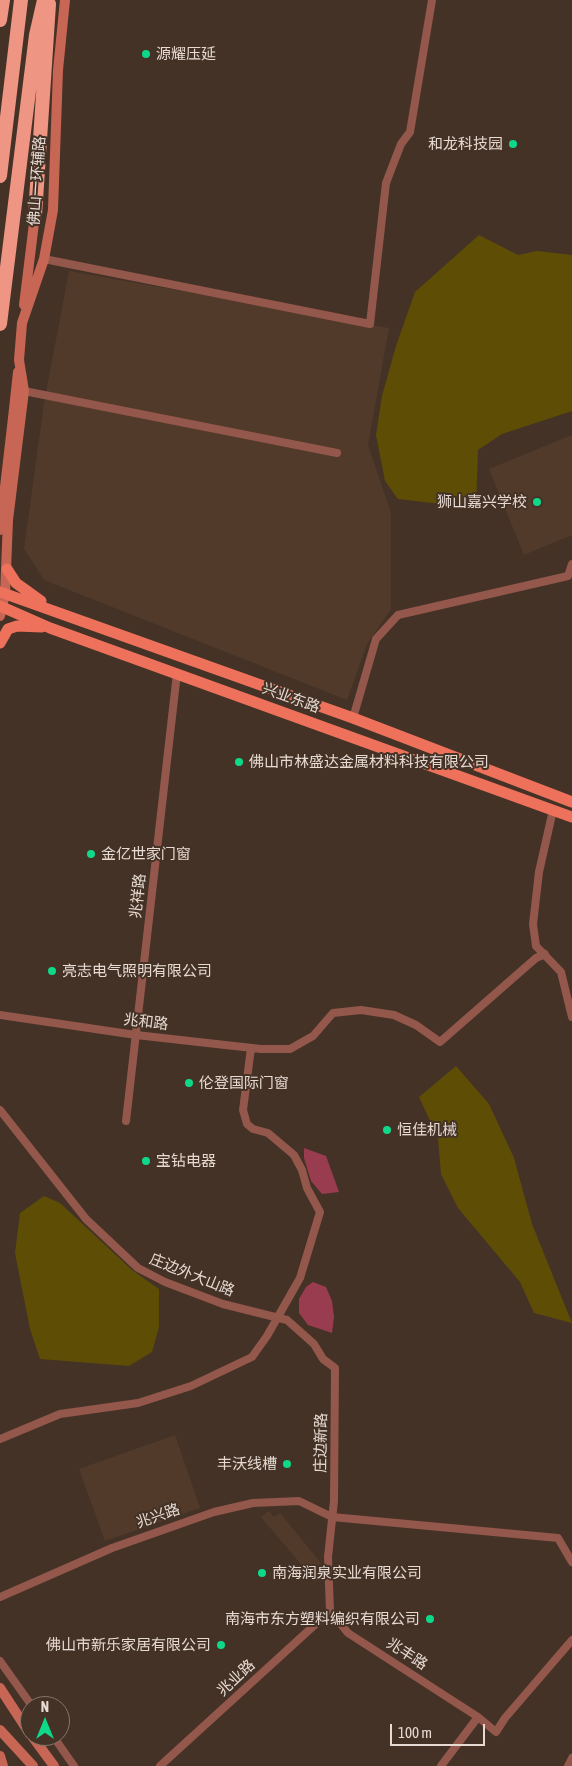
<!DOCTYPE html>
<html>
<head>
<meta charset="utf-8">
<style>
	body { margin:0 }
	#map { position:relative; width:572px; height:1766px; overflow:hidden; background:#443226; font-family:"Asap Condensed",sans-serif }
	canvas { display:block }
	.north { position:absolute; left:20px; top:1696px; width:50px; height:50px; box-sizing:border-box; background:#443226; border:1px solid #85756b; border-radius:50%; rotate:0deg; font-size:14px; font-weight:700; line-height:20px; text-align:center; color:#e6dad2 }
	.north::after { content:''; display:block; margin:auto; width:18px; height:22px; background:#0ed98a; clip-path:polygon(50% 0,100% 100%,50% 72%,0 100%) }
	.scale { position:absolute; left:390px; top:1724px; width:95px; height:22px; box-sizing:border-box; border:2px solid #e6dad2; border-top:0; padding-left:6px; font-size:15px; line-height:18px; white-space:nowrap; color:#e6dad2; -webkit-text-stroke:4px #443226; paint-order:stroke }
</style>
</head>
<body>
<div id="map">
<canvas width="572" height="1766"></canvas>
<div class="north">N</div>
<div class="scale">100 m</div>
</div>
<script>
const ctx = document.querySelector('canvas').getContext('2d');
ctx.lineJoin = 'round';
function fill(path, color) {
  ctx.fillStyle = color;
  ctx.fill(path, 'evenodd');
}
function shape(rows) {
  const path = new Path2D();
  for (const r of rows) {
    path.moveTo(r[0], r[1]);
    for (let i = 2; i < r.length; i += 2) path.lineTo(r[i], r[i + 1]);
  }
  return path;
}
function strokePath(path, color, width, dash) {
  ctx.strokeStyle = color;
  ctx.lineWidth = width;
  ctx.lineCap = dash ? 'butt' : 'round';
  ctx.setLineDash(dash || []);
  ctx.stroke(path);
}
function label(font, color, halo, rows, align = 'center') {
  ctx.font = font + ' "Asap Condensed","Noto Sans SC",sans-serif';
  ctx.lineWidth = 4;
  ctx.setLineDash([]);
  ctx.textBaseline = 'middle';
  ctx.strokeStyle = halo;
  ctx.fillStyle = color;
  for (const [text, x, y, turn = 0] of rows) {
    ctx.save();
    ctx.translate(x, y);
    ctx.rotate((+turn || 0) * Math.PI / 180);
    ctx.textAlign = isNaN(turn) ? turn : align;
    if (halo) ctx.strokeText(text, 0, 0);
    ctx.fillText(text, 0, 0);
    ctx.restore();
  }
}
fill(shape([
	[69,271,389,328,368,445,391,513,391,609,367,644,347,700,44,580,24,549,44,403],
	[572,435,572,535,524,555,489,469],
	[175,1435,200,1508,105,1541,79,1469],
	[269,1511,274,1517,280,1513,321,1563,316,1568,323,1577,316,1582,261,1517]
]), '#523a2b');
fill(shape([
	[479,235,518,255,537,251,572,255,572,411,502,434,478,450,476,508,398,499,385,481,376,435,382,396,396,346,415,292],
	[456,1066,489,1104,514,1158,532,1224,572,1323,534,1313,520,1282,458,1208,441,1174,438,1138,419,1097],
	[44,1196,60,1203,132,1270,159,1289,159,1327,152,1352,129,1366,40,1359,30,1329,15,1253,20,1213]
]), '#5e4e05');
fill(shape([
	[304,1148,326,1156,339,1192,322,1194,311,1181,304,1158],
	[313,1282,326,1287,332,1301,334,1317,332,1333,308,1325,299,1313,299,1299,306,1287]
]), '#9a3c4f');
strokePath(shape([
	[44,259,370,324,386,183,401,144,410,132,432,0],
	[24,391,337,453],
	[353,718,376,639,398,615,568,576,572,564],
	[553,810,539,872,533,924,536,946,561,972,572,1017],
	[0,1015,136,1035,261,1049,290,1049,313,1036,333,1013,361,1010,394,1015,416,1025,440,1042,536,958,545,954],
	[0,1110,86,1219,138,1268,165,1282,223,1304,287,1320,314,1344,323,1359,335,1368,334,1501,328,1557,330,1611,348,1633,478,1717,496,1732,505,1718,572,1640],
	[126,1121,177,673],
	[0,1439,60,1414,138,1403,191,1386,252,1357,267,1336,300,1278,320,1212,307,1188,302,1170,294,1155,268,1133,253,1129,247,1124,243,1110,251,1048],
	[0,1597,112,1548,214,1512,253,1503,299,1501,332,1517,558,1538,572,1562],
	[0,1661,32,1706],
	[53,1736,74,1766],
	[160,1766,330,1611],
	[441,1766,478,1717],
	[568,1766,572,1758]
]), '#94574b', 8);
strokePath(shape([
	[24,305,35,215],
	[13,418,18,372],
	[0,616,5,594,8,520,24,391,19,360,22,323,44,259,53,210,58,70,65,0],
	[0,1688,30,1734],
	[0,1730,33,1766],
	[32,1736,54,1766],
	[0,1756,3,1766]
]), '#c76655', 10);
strokePath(shape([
	[7,569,16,583,41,601],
	[0,592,353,718,572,802],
	[0,606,50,628,572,817],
	[0,643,8,629,17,626,42,627]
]), '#ee715b', 11);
strokePath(shape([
	[0,20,3,0],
	[0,176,21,0],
	[35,215,49,4],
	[0,324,36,35,44,0]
]), '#ee9583', 14);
strokePath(shape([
	[0,530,13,418]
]), '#c76655', 10);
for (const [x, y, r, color] of [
	[146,54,5,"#0ed98a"],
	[513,144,5,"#0ed98a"],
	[537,502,5,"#0ed98a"],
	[239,762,5,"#0ed98a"],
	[91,854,5,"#0ed98a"],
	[52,971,5,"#0ed98a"],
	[189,1083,5,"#0ed98a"],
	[387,1130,5,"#0ed98a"],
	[146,1161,5,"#0ed98a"],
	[287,1464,5,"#0ed98a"],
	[262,1573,5,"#0ed98a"],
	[430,1619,5,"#0ed98a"],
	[221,1645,5,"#0ed98a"]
]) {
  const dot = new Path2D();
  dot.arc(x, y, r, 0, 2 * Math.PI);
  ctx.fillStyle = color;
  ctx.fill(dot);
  strokePath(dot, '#443226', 2);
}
label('15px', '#e6dad2', '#443226', [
	["源耀压延",156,54],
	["和龙科技园",503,144,"right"],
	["狮山嘉兴学校",527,502,"right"],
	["佛山市林盛达金属材料科技有限公司",249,762],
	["金亿世家门窗",101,854],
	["亮志电气照明有限公司",62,971],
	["伦登国际门窗",199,1083],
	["恒佳机械",397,1130],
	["宝钻电器",156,1161],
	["丰沃线槽",277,1464,"right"],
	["南海润泉实业有限公司",272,1573],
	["南海市东方塑料编织有限公司",420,1619,"right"],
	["佛山市新乐家居有限公司",211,1645,"right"]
], 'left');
label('15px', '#e6dad2', '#443226', [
	["佛山一环辅路",37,181,-86],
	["兴业东路",291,698,20],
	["兆祥路",138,896,-84],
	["兆和路",146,1022,7],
	["庄边外大山路",192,1275,22],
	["庄边新路",321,1443,-89],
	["兆兴路",158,1516,-19],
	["兆丰路",407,1654,33],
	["兆业路",236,1678,-43]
]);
</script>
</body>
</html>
